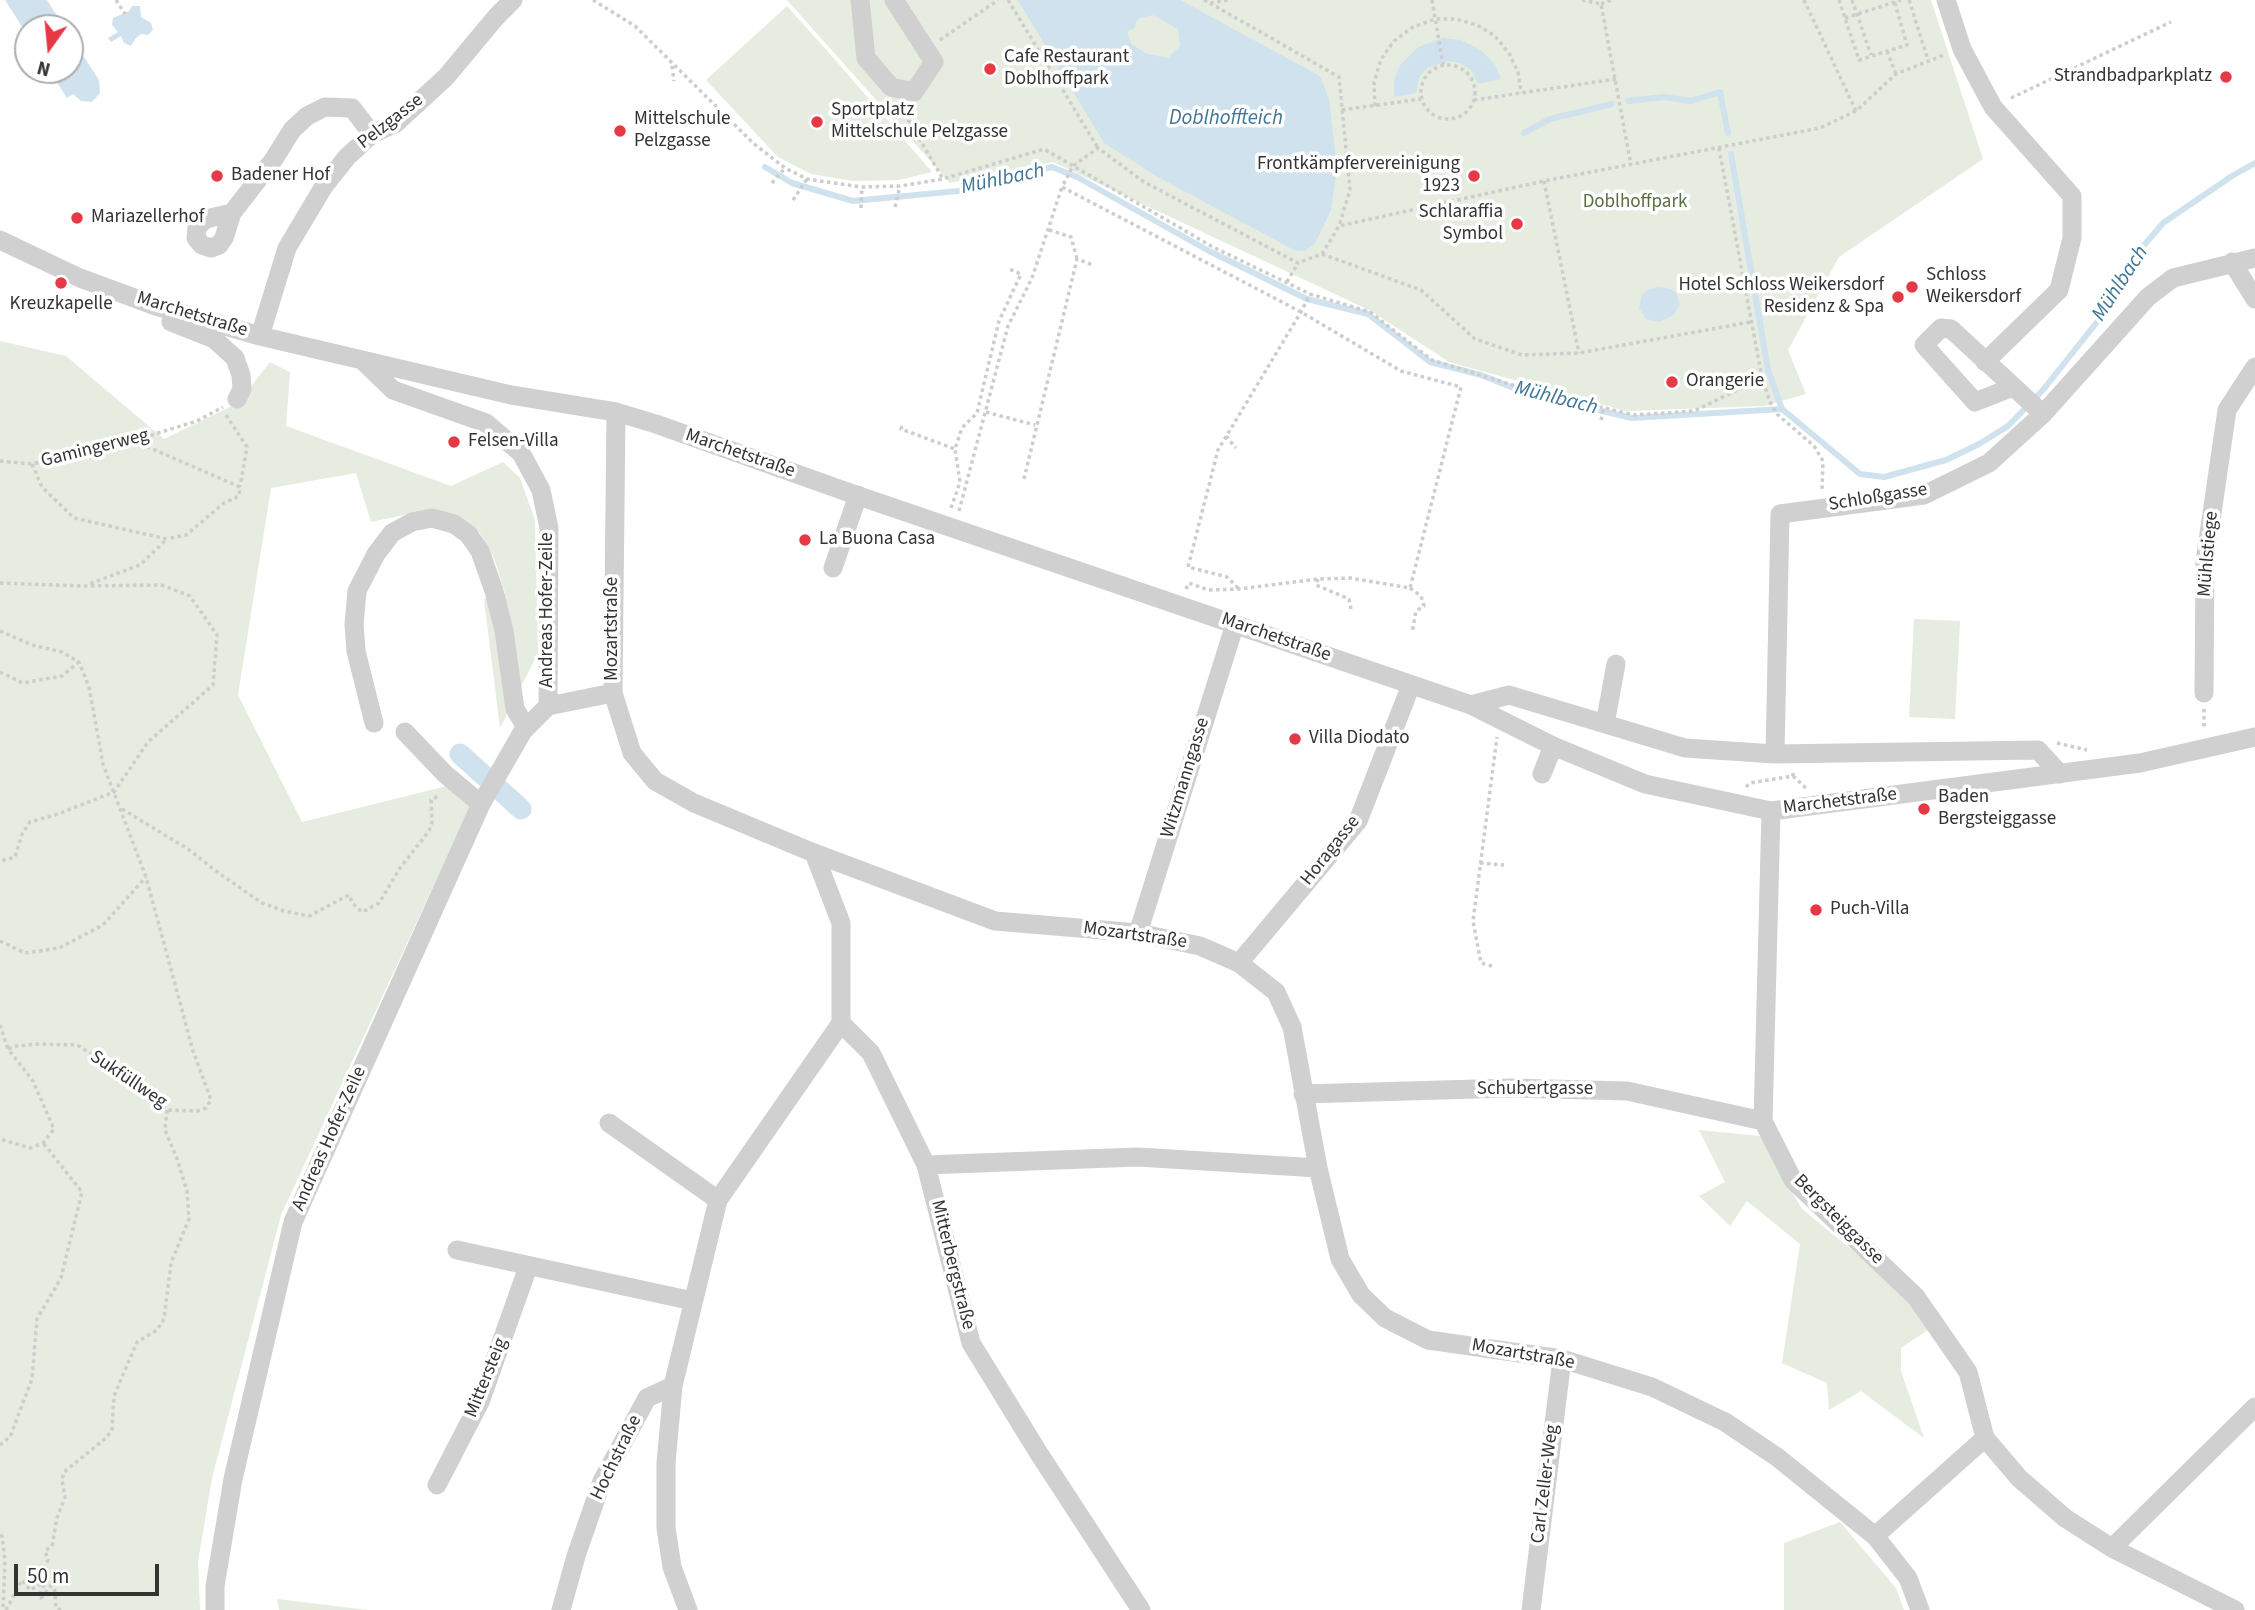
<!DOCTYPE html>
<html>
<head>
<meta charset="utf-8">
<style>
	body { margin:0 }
	#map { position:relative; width:2255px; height:1610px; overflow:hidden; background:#fff; font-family:"Source Sans 3",sans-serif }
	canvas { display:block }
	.north { position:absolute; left:14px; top:14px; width:70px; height:70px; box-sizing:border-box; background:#fff; border:2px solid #adadad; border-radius:50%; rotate:195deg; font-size:19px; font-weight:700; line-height:28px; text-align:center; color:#333 }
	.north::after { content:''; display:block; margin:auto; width:24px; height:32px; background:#e63946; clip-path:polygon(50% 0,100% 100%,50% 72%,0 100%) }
	.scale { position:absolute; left:14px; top:1564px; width:145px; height:32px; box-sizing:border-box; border:4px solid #333; border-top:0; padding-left:9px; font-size:21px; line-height:24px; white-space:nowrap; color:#333; -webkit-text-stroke:5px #fff; paint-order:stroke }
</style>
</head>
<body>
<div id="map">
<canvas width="2255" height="1610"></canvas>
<div class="north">N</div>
<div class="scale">50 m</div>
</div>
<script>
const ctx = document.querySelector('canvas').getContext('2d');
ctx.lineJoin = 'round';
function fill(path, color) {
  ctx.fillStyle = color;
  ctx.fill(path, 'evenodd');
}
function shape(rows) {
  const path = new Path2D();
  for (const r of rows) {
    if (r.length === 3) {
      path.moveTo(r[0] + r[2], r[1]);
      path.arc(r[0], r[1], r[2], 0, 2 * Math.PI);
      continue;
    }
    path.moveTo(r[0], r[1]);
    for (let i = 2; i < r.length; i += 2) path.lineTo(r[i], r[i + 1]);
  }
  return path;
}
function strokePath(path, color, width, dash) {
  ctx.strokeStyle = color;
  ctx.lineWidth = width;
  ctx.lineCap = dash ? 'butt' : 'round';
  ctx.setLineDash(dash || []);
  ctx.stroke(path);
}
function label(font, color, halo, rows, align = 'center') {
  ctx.font = font + ' "Source Sans 3",sans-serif';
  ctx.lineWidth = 7;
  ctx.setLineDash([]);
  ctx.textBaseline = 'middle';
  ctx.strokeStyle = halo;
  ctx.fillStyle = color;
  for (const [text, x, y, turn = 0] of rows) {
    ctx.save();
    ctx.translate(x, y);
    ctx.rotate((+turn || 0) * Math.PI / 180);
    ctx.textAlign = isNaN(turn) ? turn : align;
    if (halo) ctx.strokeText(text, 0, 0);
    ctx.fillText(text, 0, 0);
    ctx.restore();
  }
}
fill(shape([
	[787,0,1931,0,1983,159,1839,257,1788,350,1806,394,1764,406,1626,411,1449,362,1371,311,1053,162,950,183],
	[787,6,837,62,932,172,899,180,853,181,811,174,778,157,706,80],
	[0,341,66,356,164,439,238,403,270,362,290,372,286,426,451,486,503,462,520,478,535,520,538,653,500,728,484,599,505,593,494,558,480,533,451,513,417,512,371,522,356,473,271,488,238,695,302,822,447,786,472,803,281,1215,212,1478,198,1562,200,1610,0,1610],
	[1914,619,1960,621,1955,719,1909,717],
	[1699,1130,1760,1136,1802,1209,1907,1295,1928,1330,1901,1348,1901,1371,1924,1438,1861,1391,1829,1410,1827,1383,1782,1363,1800,1244,1747,1201,1730,1226,1699,1196,1725,1182],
	[1840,1522,1896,1588,1904,1610,1784,1610,1784,1543],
	[277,1599,368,1610,279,1610]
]), '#e6ecdf');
fill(shape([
	[5,0,47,0,65,28,28,28,28,36],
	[1018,0,1180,0,1320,76,1329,99,1337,168,1331,210,1315,243,1305,251,1294,250,1156,176,1104,143],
	[1153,15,1178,29,1180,46,1168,58,1147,54,1131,44,1127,31,1135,28,1136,22,1140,18],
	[132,6,140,6,141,17,151,23,153,30,148,35,141,34,136,38,131,46,124,43,121,36,111,42,108,38,118,32,112,25,113,18,129,11],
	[70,35,99,80,100,93,92,102,81,101,73,94,67,98,49,70,70,70],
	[1443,38,1461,40,1481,50,1495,65,1501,79,1478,84,1471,70,1460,63,1447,61,1427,68,1419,78,1416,93,1394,97,1394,80,1401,64,1418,47],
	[1658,287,1671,289,1676,293,1680,304,1674,315,1659,322,1646,319,1639,308,1642,295,1646,291]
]), '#cfe2ee');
strokePath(shape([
	[1628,101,1664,97,1691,101,1720,92,1728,133],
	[1524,133,1550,119,1612,104],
	[1731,154,1768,370,1782,409],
	[765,167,792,183,853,201,958,191,1052,167,1077,177,1209,251,1307,299,1368,314,1430,362,1481,375,1526,393,1632,418,1782,409,1860,474,1884,477,1946,460,1979,444,2008,426,2043,390,2101,317,2129,263,2163,223,2232,176,2255,163]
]), '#cfe2ee', 6);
strokePath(shape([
	[460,754,521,809]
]), '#cfe2ee', 21);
strokePath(shape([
	[116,0,125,14],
	[593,0,635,26,753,143,785,168,807,179,862,187,900,186,943,179,1044,149,1213,247,1310,294,1370,312,1432,360,1529,390,1634,415,1694,411,1762,378],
	[1008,0,1098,148],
	[1204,0,1210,3,1228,0],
	[1432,0,1443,65],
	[1582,0,1601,4,1631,165],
	[1804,0,1856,111],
	[1839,0,1859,60,1907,45,1894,0],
	[1852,0,1871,55],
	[1909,0,1928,60],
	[1210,3,1339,77,1350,190,1339,226],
	[1601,4,1611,0],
	[1845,18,1901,0],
	[940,40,998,0],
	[1887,51,1896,74],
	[1448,92,27],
	[672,66,674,81],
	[2011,98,2171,22],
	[1474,100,1616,79],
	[1375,106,1374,82,1381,59,1394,41,1413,27,1435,19,1456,19,1477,25,1495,36,1509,53,1518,72,1521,93],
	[901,108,943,179],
	[1342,110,1421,99],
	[1719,148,1762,378,1770,402,1777,414,1814,446,1823,461,1822,490],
	[1544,181,1579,353],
	[772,183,785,168],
	[793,200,807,179],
	[895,207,900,186],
	[861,208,862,187],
	[1049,230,1071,237,1077,259],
	[1322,254,1421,290,1475,339,1522,355,1579,353,1751,322],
	[1287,282,1298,263],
	[986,412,1035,425],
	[226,415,247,447,240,487],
	[1601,420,1604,407],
	[902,426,901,429,955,449],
	[1226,436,1236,448],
	[134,441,240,487,239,496,224,503,186,535,167,539],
	[0,461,32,464,132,441,197,421,223,407],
	[32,464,42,487,74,518,167,539,140,565,89,584],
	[1024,479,1077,259,1093,265],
	[951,508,960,482,955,449,962,428,977,413,999,321,1021,274,1009,269],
	[959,511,1008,326,1032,278,1062,187],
	[1318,579,1316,585,1349,599,1351,609],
	[0,583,83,586,161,585,190,596,217,635,213,685,148,742,114,792,58,814,30,822,22,834,15,857,0,861],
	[1238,588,1227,577,1188,567,1218,450,1301,312,1310,294],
	[1410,588,1421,596,1424,606,1416,611,1412,633],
	[1186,589,1189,583,1208,590,1239,589,1318,579,1350,578,1410,588,1461,387,1401,371,1301,312,1062,187,1073,166,1098,148,1144,182,1298,263,1322,254,1339,226,1544,181,1820,128,1856,111,1896,74,1944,55],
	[0,631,32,645,62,652,79,662,89,687,103,764,146,877,193,1051,211,1100,206,1108,197,1111,167,1110,102,1060,77,1045,38,1044,16,1046,8,1049,33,1081,54,1129,43,1143,30,1148,0,1139],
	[0,672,23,683,62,676,79,662],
	[2204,709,2204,730],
	[2057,743,2087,750],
	[1793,776,1807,789],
	[1746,787,1750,783,1793,776,1793,773],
	[122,809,188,849,220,874,262,903,284,911,309,916,349,895,353,904,362,912,379,903,400,868,429,831,432,822,431,800,440,795],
	[1480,863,1504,865],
	[0,941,25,953,59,948,103,925,146,877],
	[1492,966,1481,963,1473,921,1497,737],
	[0,1025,8,1049],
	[0,1445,10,1437,32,1379,37,1319,61,1278,82,1192,43,1143],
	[0,1536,2,1536,5,1561,3,1610],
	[6,1610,22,1580,30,1590,44,1582],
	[61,1610,56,1608,54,1582,41,1598,40,1593,46,1580,42,1572,48,1560,45,1551,52,1546,57,1518,65,1497,62,1480,64,1472,106,1438,112,1430,114,1396,137,1342,157,1330,164,1319,171,1263,189,1219,187,1191,177,1159,165,1130,167,1110]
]), '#cdcdcd', 3.5, [3.5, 3.5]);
strokePath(shape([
	[860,0,866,58,891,87,914,92,934,62,894,0],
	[1946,0,1962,49,1993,107,2072,196,2072,238,2059,290,1985,362],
	[232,213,206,219,197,227,196,238,202,245,211,248,219,245,224,238,232,213,274,159,292,130,307,116,325,107,352,108,372,134],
	[0,240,80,278,156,306,260,336,511,395,616,412,656,424,853,494,1471,705,1553,746,1645,784,1771,811,2140,763,2255,737],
	[2232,262,2255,299],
	[171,322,214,339,235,358,241,375,242,389,237,399],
	[260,336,287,248,324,186,347,157,372,134,396,123,446,77,496,17,513,0],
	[364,362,393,390,486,423,521,453,541,490,549,528,548,706],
	[2013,387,1975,402,1924,345,1941,328,1951,329,2043,414],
	[616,412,613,693,632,753,655,781,694,803,814,853,995,921,1138,933,1200,946,1239,963,1276,992,1292,1027,1318,1168,1340,1259,1361,1295,1385,1318,1428,1340,1562,1359,1652,1387,1725,1422,1777,1457,1875,1536,1908,1578,1920,1610],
	[833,568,858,495],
	[2204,693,2205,561,2227,410,2255,367],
	[1471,705,1509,695,1685,748,1775,754,2038,750,2060,774],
	[374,723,356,651,354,624,357,591,376,554,392,533,412,522,432,518,454,524,468,534,480,551,494,591,504,631,515,709,526,727],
	[1605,724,1616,664],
	[405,732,445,774,481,804],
	[1775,754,1780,514,1924,495,1989,463,2043,414,2148,297,2173,278,2255,258],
	[1542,774,1553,746],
	[1771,811,1763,1121,1793,1180,1916,1297,1968,1372,1985,1438,2019,1478,2065,1518,2112,1548,2235,1610],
	[1138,933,1235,624],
	[1239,963,1358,821,1411,685],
	[841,1023,871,1053,926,1165,971,1343,1038,1452,1141,1610],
	[1303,1094,1511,1088,1627,1091,1763,1121],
	[609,1123,718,1200],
	[926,1165,1138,1157,1318,1168],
	[457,1250,693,1301],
	[437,1485,480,1402,528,1267],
	[1875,1536,1985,1438],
	[2112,1548,2255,1407],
	[215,1610,215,1586,233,1479,293,1222,481,804,523,731,548,706,613,693],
	[561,1610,576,1556,602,1481,647,1398,673,1386],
	[688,1610,672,1567,666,1528,666,1463,673,1386,718,1200,841,1023,841,923,814,853],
	[1531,1610,1562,1359]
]), '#d0d0d0', 19);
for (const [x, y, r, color] of [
	[990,69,7,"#e63946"],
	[2226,77,7,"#e63946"],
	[817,122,7,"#e63946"],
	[620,131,7,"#e63946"],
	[217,176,7,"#e63946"],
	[1474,176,7,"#e63946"],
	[77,218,7,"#e63946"],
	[1517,224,7,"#e63946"],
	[61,283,7,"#e63946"],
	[1912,287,7,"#e63946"],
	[1898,297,7,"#e63946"],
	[1672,382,7,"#e63946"],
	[454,442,7,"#e63946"],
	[805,540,7,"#e63946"],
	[1295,739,7,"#e63946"],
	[1924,809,7,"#e63946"],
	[1816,910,7,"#e63946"]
]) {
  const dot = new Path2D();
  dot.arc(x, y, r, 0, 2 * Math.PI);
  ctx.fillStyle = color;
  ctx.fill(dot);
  strokePath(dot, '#fff', 2.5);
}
label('19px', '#333', '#fff', [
	["Cafe Restaurant",1004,58],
	["Doblhoffpark",1004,80],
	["Strandbadparkplatz",2212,77,"right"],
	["Sportplatz",831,111],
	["Mittelschule Pelzgasse",831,133],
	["Mittelschule",634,120],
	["Pelzgasse",634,142],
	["Frontkämpfervereinigung",1460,165,"right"],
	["1923",1460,187,"right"],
	["Badener Hof",231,176],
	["Schlaraffia",1503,213,"right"],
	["Symbol",1503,235,"right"],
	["Mariazellerhof",91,218],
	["Schloss",1926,276],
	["Weikersdorf",1926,298],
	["Hotel Schloss Weikersdorf",1884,286,"right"],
	["Residenz & Spa",1884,308,"right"],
	["Kreuzkapelle",61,305,"center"],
	["Orangerie",1686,382],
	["Felsen-Villa",468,442],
	["La Buona Casa",819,540],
	["Villa Diodato",1309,739],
	["Baden",1938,798],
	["Bergsteiggasse",1938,820],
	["Puch-Villa",1830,910]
], 'left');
label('19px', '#333', '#fff', [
	["Pelzgasse",391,122,-38],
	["Marchetstraße",192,315,17],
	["Gamingerweg",95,449,-14],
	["Marchetstraße",740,454,19],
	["Schloßgasse",1878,498,-9],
	["Mühlstiege",2209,554,-85],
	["Andreas Hofer-Zeile",548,610,-90],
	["Mozartstraße",613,629,-90],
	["Marchetstraße",1276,638,19],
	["Witzmanngasse",1186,778,-73],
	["Marchetstraße",1840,802,-7],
	["Horagasse",1331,851,-52],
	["Mozartstraße",1135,936,8],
	["Sukfüllweg",128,1080,34],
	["Schubertgasse",1535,1090],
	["Andreas Hofer-Zeile",330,1139,-66],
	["Bergsteiggasse",1838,1220,45],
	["Mitterbergstraße",952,1265,76],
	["Mozartstraße",1523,1355,10],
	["Mittersteig",487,1378,-68],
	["Hochstraße",617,1458,-64],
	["Carl Zeller-Weg",1546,1484,-83]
]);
label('19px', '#56703f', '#fff', [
	["Doblhoffpark",1635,203]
]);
label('italic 21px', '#3f7597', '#fff', [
	["Doblhoffteich",1226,119],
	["Mühlbach",1003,180,-12],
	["Mühlbach",2121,284,-57],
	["Mühlbach",1556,399,14]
]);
</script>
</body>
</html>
